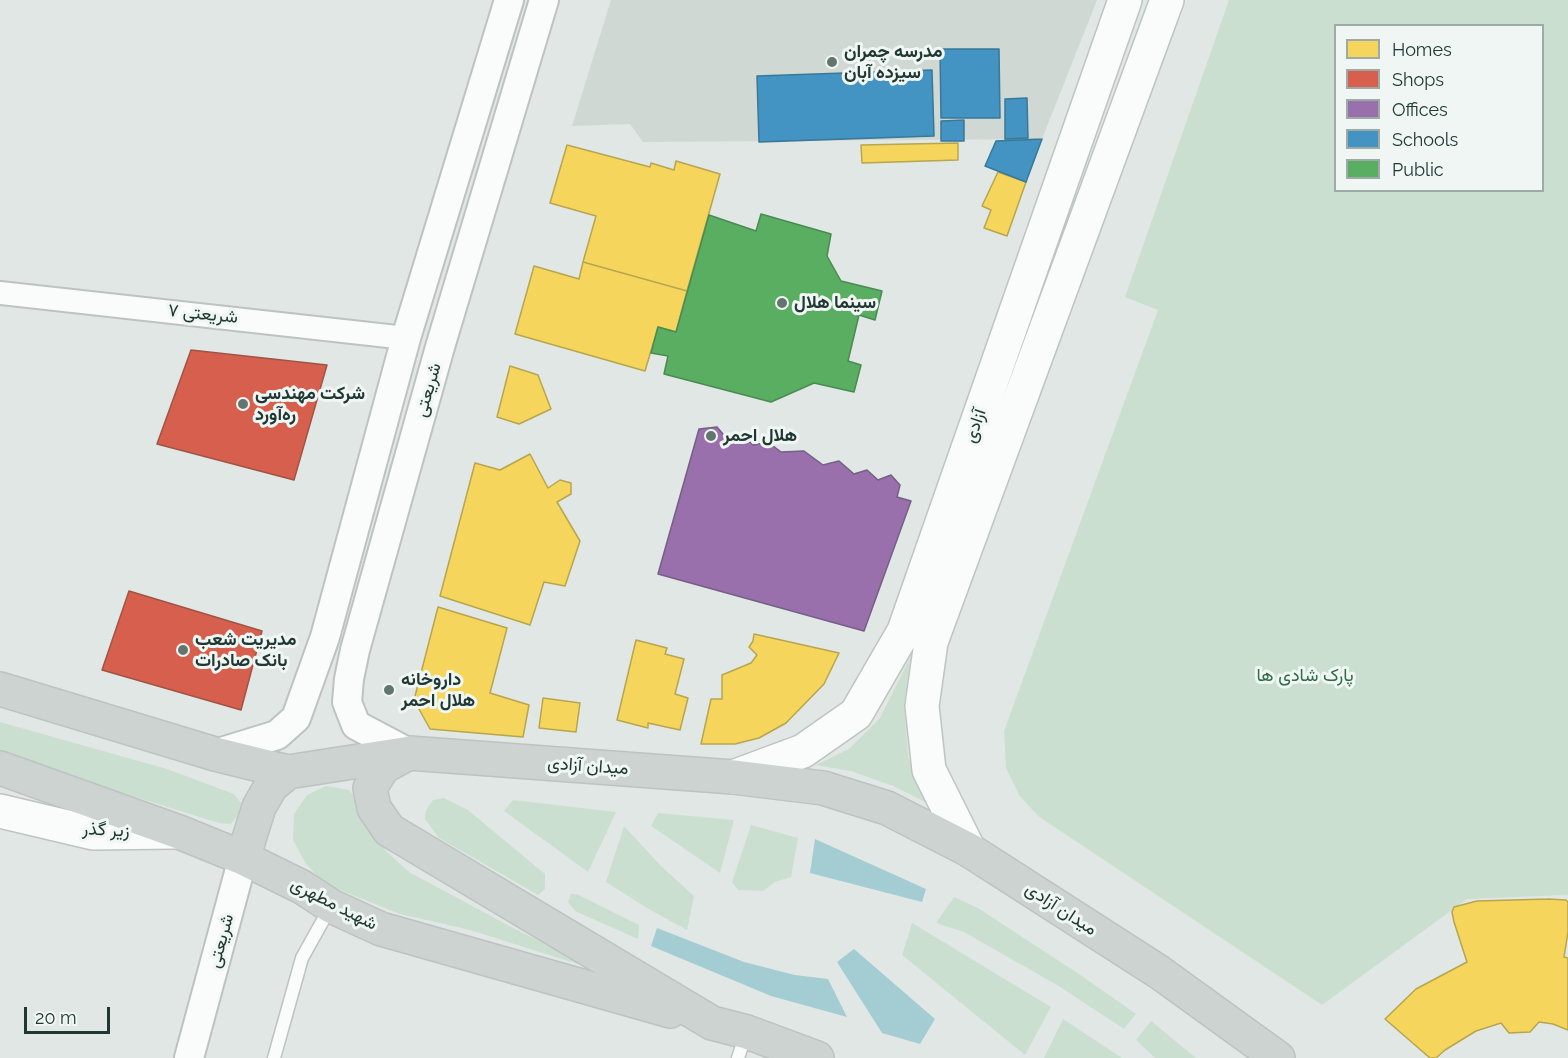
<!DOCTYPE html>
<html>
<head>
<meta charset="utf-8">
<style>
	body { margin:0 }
	#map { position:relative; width:1568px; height:1058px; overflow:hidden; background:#e1e7e4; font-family:Raleway,sans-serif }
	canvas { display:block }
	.legend { position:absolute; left:1334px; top:24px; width:210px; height:168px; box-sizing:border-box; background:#eff6f3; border:2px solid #9daaa6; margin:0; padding:8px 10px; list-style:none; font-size:18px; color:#213832 }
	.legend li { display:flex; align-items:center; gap:12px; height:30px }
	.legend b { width:30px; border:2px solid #9daaa6 }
	.scale { position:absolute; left:24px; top:1007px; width:86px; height:27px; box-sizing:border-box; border:3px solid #213832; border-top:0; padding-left:8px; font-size:18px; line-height:21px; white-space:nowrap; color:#213832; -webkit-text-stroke:4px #eff6f3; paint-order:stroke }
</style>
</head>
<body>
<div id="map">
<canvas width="1568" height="1058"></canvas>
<ul class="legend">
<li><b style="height:16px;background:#f6d55c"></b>Homes</li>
<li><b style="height:16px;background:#d6604d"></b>Shops</li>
<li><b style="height:16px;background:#9970ab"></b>Offices</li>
<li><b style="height:16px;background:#4393c3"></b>Schools</li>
<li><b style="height:16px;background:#5aae61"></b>Public</li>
</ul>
<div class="scale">20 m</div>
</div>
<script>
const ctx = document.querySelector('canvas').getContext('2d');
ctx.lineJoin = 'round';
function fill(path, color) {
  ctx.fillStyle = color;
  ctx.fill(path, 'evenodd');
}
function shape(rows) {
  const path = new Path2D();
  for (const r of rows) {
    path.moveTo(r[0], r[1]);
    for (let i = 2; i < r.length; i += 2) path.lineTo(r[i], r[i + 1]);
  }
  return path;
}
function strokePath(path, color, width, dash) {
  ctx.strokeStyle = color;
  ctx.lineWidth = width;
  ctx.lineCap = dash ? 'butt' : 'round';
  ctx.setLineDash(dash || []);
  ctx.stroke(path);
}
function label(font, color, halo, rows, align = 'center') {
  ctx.font = font + ' Raleway,Vazirmatn,sans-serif';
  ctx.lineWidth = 6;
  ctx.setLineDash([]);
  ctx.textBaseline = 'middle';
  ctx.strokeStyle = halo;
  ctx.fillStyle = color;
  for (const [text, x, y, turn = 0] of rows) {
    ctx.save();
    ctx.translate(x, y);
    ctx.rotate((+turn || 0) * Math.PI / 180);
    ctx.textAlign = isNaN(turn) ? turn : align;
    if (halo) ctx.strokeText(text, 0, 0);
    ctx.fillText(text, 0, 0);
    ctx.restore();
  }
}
fill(shape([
	[611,0,1097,0,1042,139,643,142,630,124,572,126]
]), '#d0d8d4');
fill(shape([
	[1229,0,1568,0,1568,895,1467,899,1322,1005,1038,816,1019,795,1006,768,1004,731,1158,310,1125,297],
	[1336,26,1542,26,1542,190,1336,190],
	[910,658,904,706,908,757,931,805,893,786,851,771,816,765,849,749,880,718],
	[0,722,167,769,234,794,241,803,238,815,231,824,219,823,0,755],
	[326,786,349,790,361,804,371,830,386,851,409,872,517,930,606,973,470,930,400,914,325,884,306,864,293,840,294,814,307,795],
	[444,798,468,810,545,874,545,889,538,895,439,838,425,819,426,810,433,800],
	[513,800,616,812,588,872,504,811],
	[658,813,734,820,720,873,651,826],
	[751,825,798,838,791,877,775,882,763,891,738,890,732,882],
	[624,826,661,866,694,896,687,930,645,907,606,882],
	[571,894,577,894,639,925,638,939,575,911,568,902],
	[954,897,978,908,1082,976,1136,1014,1124,1029,1057,985,964,932,936,923],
	[912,923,1051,1007,1025,1055,902,955],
	[1063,1019,1122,1058,1044,1058],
	[1151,1021,1196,1058,1155,1058,1136,1040]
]), '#cbdfd1');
fill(shape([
	[815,839,926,889,922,902,810,873],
	[657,928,744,962,795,975,828,979,847,1017,771,996,651,946],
	[854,949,935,1019,920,1044,882,1033,837,962]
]), '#a4cdd3');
const homes = shape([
	[958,143,958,160,862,163,861,145,958,143],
	[567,145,650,167,651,163,674,170,676,161,720,174,687,291,583,262,596,216,550,203,567,145],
	[998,172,1026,182,1007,236,984,228,991,210,982,206,998,172],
	[583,262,687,291,676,332,658,327,645,371,515,334,534,266,579,279,583,262],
	[510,366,538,375,551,409,519,424,497,417,510,366],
	[530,454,548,488,560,480,571,483,571,494,557,502,580,541,565,586,544,582,530,625,440,596,475,463,500,470,530,454],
	[438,607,507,628,490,693,529,705,523,737,430,729,414,700,438,607],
	[754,634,839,653,824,684,786,723,759,738,735,744,701,744,711,699,722,699,722,675,751,663,757,655,749,647,753,641,754,634],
	[636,640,667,648,665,654,684,659,675,694,688,698,680,730,648,723,648,728,617,720,636,640],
	[543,698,580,703,576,732,539,728,543,698],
	[1548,899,1566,900,1568,902,1568,932,1564,957,1568,958,1568,1030,1553,1024,1539,1022,1530,1032,1509,1033,1501,1023,1476,1031,1445,1050,1436,1058,1430,1058,1385,1019,1416,989,1467,962,1454,922,1452,912,1454,907,1477,901,1548,899]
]);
fill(homes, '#f6d55c');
strokePath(homes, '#b6a64f', 1.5);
const shops = shape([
	[191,350,327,365,294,480,157,444,191,350],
	[129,591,262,631,241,710,102,670,129,591]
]);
fill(shops, '#d6604d');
strokePath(shops, '#a05445', 1.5);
const offices = shape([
	[717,427,728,440,742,434,753,445,768,442,781,452,804,451,823,465,839,461,854,474,867,470,878,480,891,475,900,485,897,497,911,501,864,631,658,574,699,429,717,427]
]);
fill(offices, '#9970ab');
strokePath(offices, '#755f87', 1.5);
const schools = shape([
	[940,49,999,49,1000,118,941,118,940,49],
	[932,70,934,136,759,142,757,76,932,70],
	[1027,98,1028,138,1005,139,1005,99,1027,98],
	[964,120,964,141,941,141,941,121,964,120],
	[1042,139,1026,182,985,166,996,141,1042,139]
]);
fill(schools, '#4393c3');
strokePath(schools, '#397898', 1.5);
const public = shape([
	[761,214,831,234,827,256,841,281,882,291,875,320,859,315,848,361,861,365,854,392,814,383,771,402,664,374,668,356,651,353,658,327,676,332,709,215,756,231,761,214]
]);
fill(public, '#5aae61');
strokePath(public, '#498b53', 1.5);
const service = shape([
	[274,1058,302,958,331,906],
	[738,1058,746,1034]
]);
const minor = shape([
	[0,293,406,338]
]);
const tertiary = shape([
	[409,753,356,725,347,702,349,679,355,650,440,347,544,0],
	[215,754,277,735,296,718,325,637,406,338,509,0],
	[189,1058,243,858]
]);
const secondary = shape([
	[733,777,803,751,856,714,904,631,1125,0],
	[0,811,93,833,175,832],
	[969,850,929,770,922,706,931,642,1167,0]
]);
const primary = shape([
	[0,689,215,754,288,772,404,754],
	[0,768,179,832,243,858,302,887,331,906,381,929,670,1011],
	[243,858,259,807,271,786,288,772],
	[817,1058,747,1032,712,1023,389,830,374,808,370,788,383,767,409,753,733,777,823,788,887,808,969,850,1159,972,1278,1058]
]);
strokePath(service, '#bec3c1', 15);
strokePath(minor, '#bec3c1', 26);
strokePath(tertiary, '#bec3c1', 32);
strokePath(secondary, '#bec4c1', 36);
strokePath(primary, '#bcc3c1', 36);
strokePath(service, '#fafbfb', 12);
strokePath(minor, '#fafbfb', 22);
strokePath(tertiary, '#fafbfb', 28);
strokePath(secondary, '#fafbfb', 33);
strokePath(primary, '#cdd3d1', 33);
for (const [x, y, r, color] of [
	[832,62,6,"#647570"],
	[782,303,6,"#647570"],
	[243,404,6,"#647570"],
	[711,436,6,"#647570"],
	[183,650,6,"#647570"],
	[389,690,6,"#647570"]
]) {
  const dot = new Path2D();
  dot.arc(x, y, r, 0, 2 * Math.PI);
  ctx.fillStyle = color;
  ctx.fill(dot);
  strokePath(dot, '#eff6f3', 2);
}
label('bold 18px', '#213832', '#eff6f3', [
	["مدرسه چمران",844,52],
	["سیزده آبان",844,73],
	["سینما هلال",794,303],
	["شرکت مهندسی",255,394],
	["ره‌آورد",255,415],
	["هلال احمر",723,436],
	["مدیریت شعب",195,640],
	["بانک صادرات",195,661],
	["داروخانه",401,680],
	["هلال احمر",401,701]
], 'left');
label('18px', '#213832', '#eff6f3', [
	["شریعتی ۷",203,314,6],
	["شریعتی",428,390,-74],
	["آزادی",975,426,-71],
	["میدان آزادی",588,766,4],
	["زیر گذر",106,830,3],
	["شهید مطهری",334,904,27],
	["میدان آزادی",1061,909,33],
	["شریعتی",221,941,-75]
]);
label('18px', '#2e6c46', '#eff6f3', [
	["پارک شادی ها",1305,676]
]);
</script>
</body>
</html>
